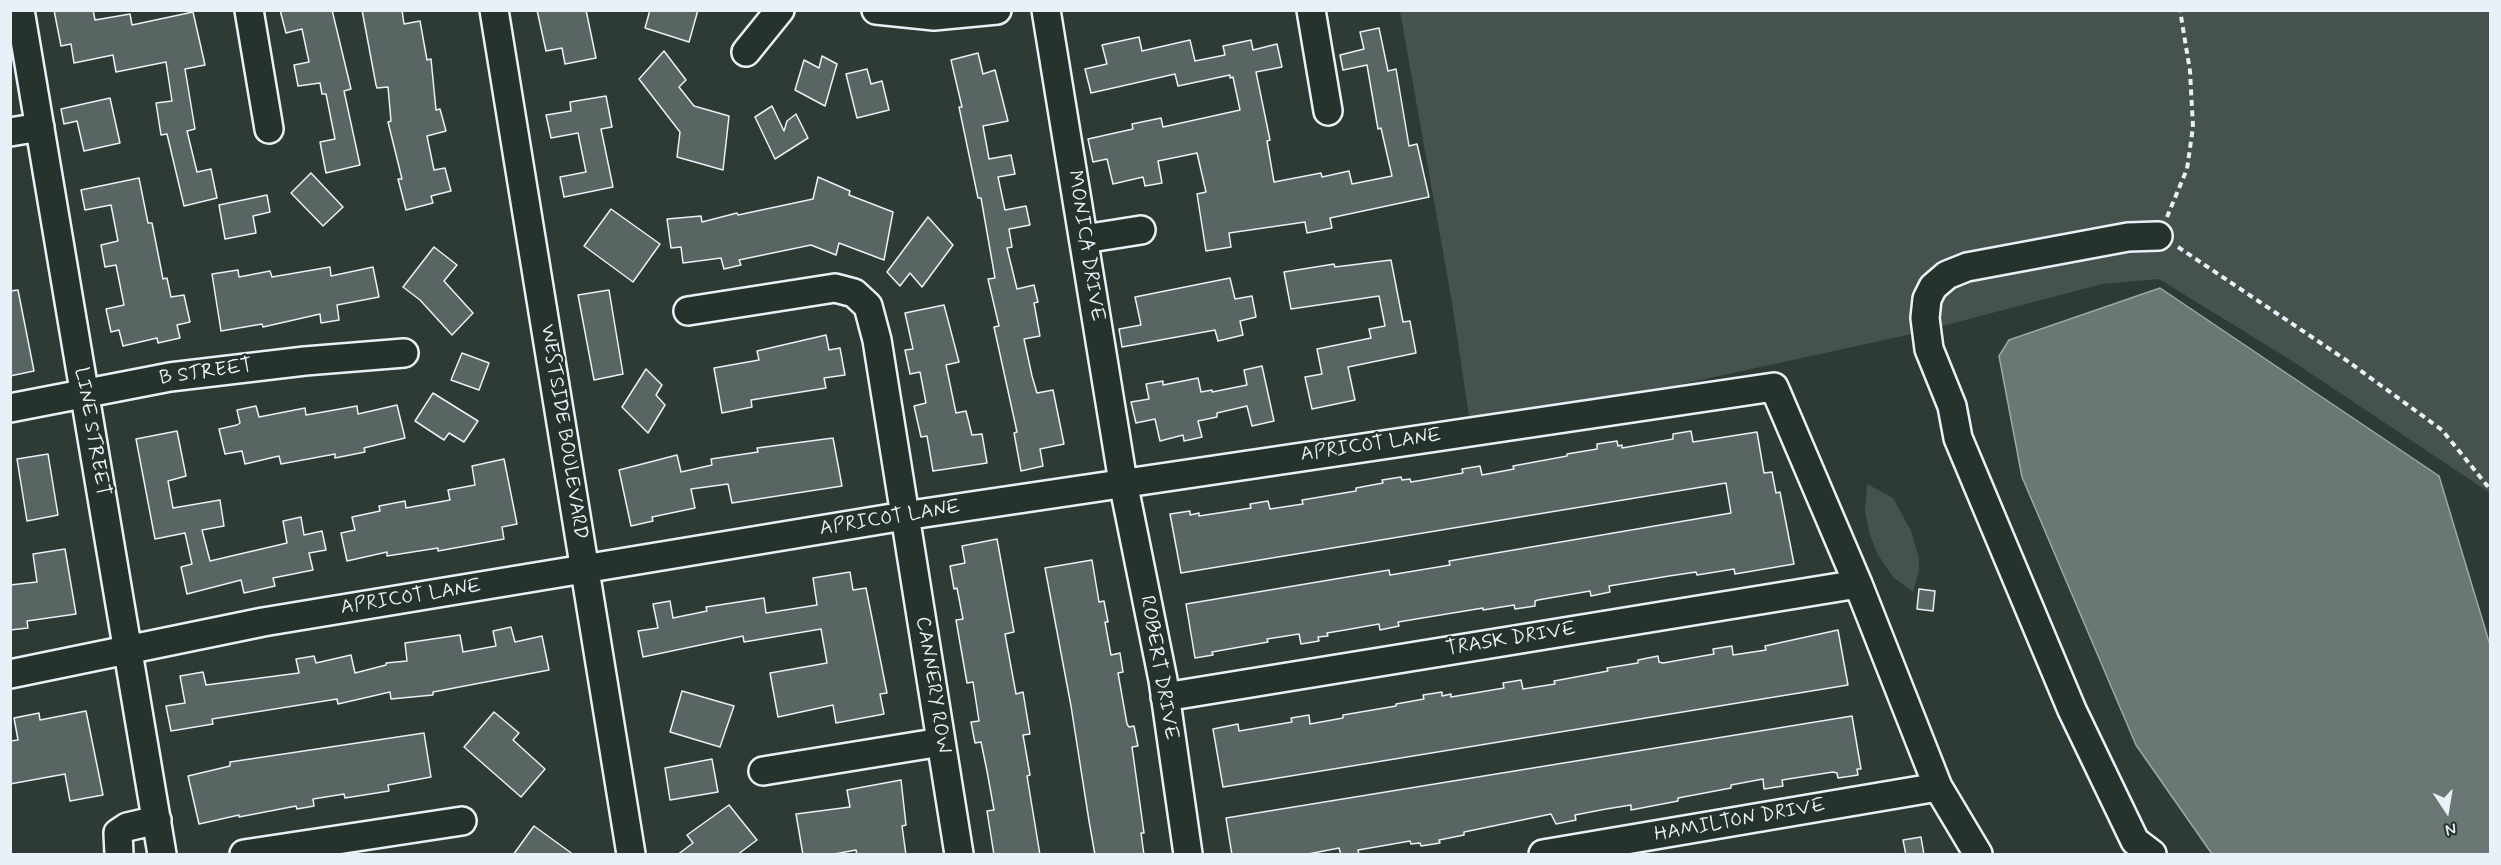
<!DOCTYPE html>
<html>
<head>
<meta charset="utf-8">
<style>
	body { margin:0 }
	#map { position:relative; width:2501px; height:865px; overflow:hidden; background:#2e3b35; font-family:Mynerve,sans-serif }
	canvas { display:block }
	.frame { position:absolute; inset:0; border:12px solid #e8f1f8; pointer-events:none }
	.north { position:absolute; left:2417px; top:781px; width:60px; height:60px; -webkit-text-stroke:4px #26332d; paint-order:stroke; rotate:168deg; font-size:16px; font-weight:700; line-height:24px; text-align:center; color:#e8f1f8 }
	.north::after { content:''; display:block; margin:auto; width:21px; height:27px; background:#e8f1f8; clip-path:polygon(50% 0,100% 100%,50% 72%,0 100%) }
</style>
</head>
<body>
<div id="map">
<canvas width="2501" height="865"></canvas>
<div class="frame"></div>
<div class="north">N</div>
</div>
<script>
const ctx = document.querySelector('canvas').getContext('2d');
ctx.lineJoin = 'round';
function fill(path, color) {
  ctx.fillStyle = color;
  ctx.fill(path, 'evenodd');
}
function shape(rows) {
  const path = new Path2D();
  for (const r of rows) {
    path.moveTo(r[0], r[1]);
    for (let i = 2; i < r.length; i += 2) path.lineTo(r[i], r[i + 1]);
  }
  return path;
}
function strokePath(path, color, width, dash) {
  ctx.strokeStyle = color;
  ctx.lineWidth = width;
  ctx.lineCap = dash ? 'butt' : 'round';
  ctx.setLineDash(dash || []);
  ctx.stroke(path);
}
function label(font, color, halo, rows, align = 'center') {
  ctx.font = font + ' Mynerve,sans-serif';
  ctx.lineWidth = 4.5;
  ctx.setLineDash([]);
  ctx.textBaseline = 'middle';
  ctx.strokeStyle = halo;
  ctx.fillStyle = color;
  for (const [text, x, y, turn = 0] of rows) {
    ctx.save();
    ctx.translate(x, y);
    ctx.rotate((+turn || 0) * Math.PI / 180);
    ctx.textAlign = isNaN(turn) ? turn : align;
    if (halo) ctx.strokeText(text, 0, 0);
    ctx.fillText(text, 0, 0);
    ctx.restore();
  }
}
fill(shape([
	[1400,11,2490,11,2490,493,2289,359,2159,279,2102,284,1912,334,1471,430,1452,302],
	[1867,484,1893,498,1911,531,1919,558,1919,571,1913,592,1893,577,1878,555,1870,535,1865,511]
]), '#45524e');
const water = shape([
	[2160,288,2439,476,2490,645,2490,854,2212,854,2136,745,2022,477,1999,356,2009,340,2160,288]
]);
fill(water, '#6b7775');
strokePath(water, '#9da8a9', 1.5);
const building = shape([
	[54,10,93,10,95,20,130,14,132,25,193,12,205,65,185,69,195,129,187,131,197,172,211,169,217,198,184,206,167,134,161,135,156,103,172,101,166,62,116,72,113,55,74,63,71,44,61,46,54,10],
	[280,10,332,10,351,89,344,91,360,165,326,173,320,142,335,139,326,94,322,94,320,83,298,86,294,65,309,62,302,29,286,33,280,10],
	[362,10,402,10,404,24,420,21,427,60,431,59,436,110,440,109,446,131,427,136,434,170,445,168,451,191,431,196,433,203,406,210,398,179,402,179,388,122,391,121,388,87,377,88,376,85,362,10],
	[537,10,586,10,596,58,565,64,562,48,546,51,537,10],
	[650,10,698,10,689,42,645,28,650,10],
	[1379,28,1388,71,1396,69,1409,146,1417,144,1429,197,1330,218,1332,228,1307,233,1305,222,1229,233,1231,247,1206,251,1197,194,1206,192,1197,153,1158,161,1162,183,1145,186,1143,177,1113,184,1107,159,1093,162,1088,139,1133,129,1132,124,1161,118,1163,127,1240,110,1233,77,1230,78,1230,75,1178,86,1175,74,1091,93,1085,69,1107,64,1102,45,1139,37,1142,51,1190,40,1195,61,1225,55,1223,46,1251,40,1253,50,1277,44,1282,67,1256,72,1270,140,1267,141,1274,182,1321,173,1322,177,1349,171,1352,184,1392,176,1381,128,1378,129,1367,65,1343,70,1340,55,1364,49,1360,32,1379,28],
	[664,51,686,80,679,87,694,106,729,116,723,170,677,157,680,132,639,79,664,51],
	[978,53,983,74,995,70,1008,121,983,126,989,159,1011,155,1015,174,998,177,1005,210,1026,206,1030,225,1009,229,1012,247,1007,248,1017,289,1034,285,1038,302,1034,303,1040,336,1024,339,1032,376,1037,393,1053,390,1064,444,1040,449,1043,466,1021,471,1014,433,1017,432,994,327,999,326,988,279,995,278,981,198,978,198,959,107,962,107,951,60,978,53],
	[822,56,837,64,825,106,795,90,804,60,819,68,822,56],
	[867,69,871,84,882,81,889,110,857,118,846,74,867,69],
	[606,96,612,127,601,129,613,187,564,197,560,177,586,172,578,133,551,138,546,115,571,111,570,102,606,96],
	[110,98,120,143,84,151,77,121,64,124,61,109,110,98],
	[772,106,784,131,787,121,796,114,808,138,775,159,755,117,772,106],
	[311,173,343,207,323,226,291,193,311,173],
	[818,177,850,191,849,195,893,212,884,260,839,243,836,255,811,245,739,260,741,265,724,269,721,258,683,263,681,247,671,248,667,219,701,216,702,222,737,213,738,215,813,199,818,177],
	[139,178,148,223,152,223,163,279,167,278,171,297,184,295,190,322,177,325,180,338,158,343,157,338,123,346,119,330,111,332,106,309,124,305,116,265,105,267,101,245,118,241,111,205,85,210,81,190,139,178],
	[267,195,270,212,253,216,256,233,225,239,219,205,267,195],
	[611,209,660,244,633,282,584,246,611,209],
	[928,217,953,245,922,287,910,273,900,286,887,272,928,217],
	[434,247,457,265,444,281,473,313,452,335,420,300,403,287,434,247],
	[1391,260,1403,322,1410,321,1416,353,1348,367,1355,400,1312,409,1305,377,1322,374,1317,349,1371,338,1369,329,1385,326,1379,296,1291,309,1284,272,1334,264,1335,267,1391,260],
	[330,267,331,276,373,267,379,297,337,305,339,320,321,323,320,314,263,327,262,324,221,331,212,274,238,270,239,277,270,271,272,277,330,267],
	[1230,278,1235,299,1252,296,1256,317,1240,321,1243,335,1218,341,1215,330,1122,347,1119,329,1141,325,1135,297,1230,278],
	[18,290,34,371,10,376,10,291,18,290],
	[609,290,623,374,594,380,578,295,609,290],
	[944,305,959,362,946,365,956,413,966,411,972,435,982,434,987,463,933,471,927,436,921,437,914,406,926,403,920,372,910,374,905,350,913,349,905,313,944,305],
	[826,335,829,350,840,348,845,375,824,378,826,388,751,400,752,407,722,413,714,368,759,360,757,351,826,335],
	[462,353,489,363,479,390,451,380,462,353],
	[1262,366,1274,421,1252,426,1247,406,1217,413,1217,417,1198,421,1202,437,1184,441,1183,435,1160,441,1155,419,1136,423,1131,402,1149,399,1146,384,1163,381,1163,385,1198,378,1201,392,1212,390,1212,392,1247,385,1244,370,1262,366],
	[646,369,662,385,656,395,665,405,648,433,622,407,646,369],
	[433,393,478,421,464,442,449,433,444,440,415,421,433,393],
	[397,405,405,438,364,448,365,452,335,458,335,454,281,464,279,456,245,464,242,451,225,454,219,429,237,425,240,423,237,410,256,406,259,417,305,408,306,415,357,406,358,414,397,405],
	[177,431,186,476,168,481,173,508,220,500,224,526,202,530,210,561,287,543,283,521,301,517,304,535,322,531,326,550,309,553,313,570,273,578,275,586,244,593,241,580,187,594,181,567,192,564,185,533,155,539,136,439,177,431],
	[1691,431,1693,442,1757,432,1764,473,1772,472,1776,493,1780,492,1794,564,1735,574,1734,569,1697,575,1696,572,1669,576,1609,586,1610,592,1591,596,1590,591,1538,600,1535,601,1535,606,1515,609,1514,605,1483,610,1483,608,1398,622,1399,626,1380,630,1379,624,1345,630,1327,633,1328,636,1318,637,1319,641,1301,644,1299,634,1267,639,1268,642,1212,652,1213,655,1195,658,1186,604,1389,570,1390,575,1450,565,1449,561,1731,513,1726,483,1181,573,1170,514,1190,511,1190,515,1199,513,1199,516,1251,508,1250,504,1268,501,1270,509,1303,504,1302,500,1356,491,1356,488,1383,483,1382,480,1401,477,1402,480,1410,479,1411,482,1429,479,1463,473,1462,469,1480,466,1482,475,1514,469,1513,466,1567,456,1567,454,1597,449,1597,444,1617,441,1618,446,1622,445,1622,448,1673,439,1673,434,1691,431],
	[833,438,842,486,732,503,728,484,691,489,695,508,652,517,653,521,631,526,619,470,677,455,681,472,712,465,711,459,758,452,757,448,833,438],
	[48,454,58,515,27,521,17,459,48,454],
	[504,459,517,524,502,527,504,539,438,551,438,548,387,556,387,552,347,561,341,533,355,530,352,517,380,511,379,506,405,501,406,508,450,500,448,490,475,485,472,466,504,459],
	[997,539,1014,632,1005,634,1016,694,1023,692,1030,734,1023,735,1030,775,1027,776,1040,855,994,855,987,811,994,810,987,771,981,742,975,743,971,722,979,721,973,682,967,683,956,620,963,619,957,588,954,589,950,566,965,563,962,546,997,539],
	[65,549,76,614,27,621,28,628,10,630,10,585,37,582,33,554,65,549],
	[1092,560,1099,602,1104,601,1108,622,1105,622,1111,655,1120,653,1123,672,1118,673,1127,724,1129,727,1134,726,1138,746,1132,747,1144,833,1141,833,1144,855,1095,855,1089,821,1071,706,1045,568,1092,560],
	[850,572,853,590,866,588,887,693,880,694,884,714,836,723,833,705,778,717,770,673,827,663,821,629,744,642,743,636,643,657,638,631,658,628,653,604,670,601,673,618,707,611,706,607,764,598,766,613,817,605,813,578,850,572],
	[1919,589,1935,591,1933,611,1917,609,1919,589],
	[511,627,515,642,542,636,549,670,433,692,433,695,391,699,390,692,338,704,337,699,212,719,213,724,171,731,166,706,185,703,180,676,203,672,206,685,299,673,296,659,314,656,316,663,351,655,355,673,386,665,386,663,407,661,405,643,460,635,463,652,496,646,493,631,511,627],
	[1838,630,1848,685,1223,787,1213,729,1238,724,1239,731,1292,722,1291,718,1309,715,1310,724,1343,718,1343,715,1396,706,1396,704,1424,699,1423,695,1442,692,1442,696,1451,694,1451,697,1504,688,1503,683,1521,680,1523,689,1555,684,1554,681,1608,671,1607,668,1638,663,1638,660,1658,656,1659,662,1663,663,1714,654,1713,649,1732,646,1733,655,1766,650,1765,646,1838,630],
	[682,691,734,706,720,747,670,732,682,691],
	[86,711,103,795,70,801,65,774,10,784,10,741,18,740,14,718,39,713,40,720,86,711],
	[494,712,519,733,513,740,545,769,521,797,464,747,494,712],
	[1852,716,1861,769,1857,769,1858,775,1838,778,1837,773,1833,772,1782,780,1783,786,1764,789,1763,779,1731,785,1731,788,1678,798,1678,801,1631,810,1631,805,1606,809,1575,815,1576,820,1556,824,1551,814,1464,832,1464,835,1439,840,1440,843,1421,846,1420,843,1411,844,1410,841,1393,844,1358,850,1359,855,1341,855,1339,848,1303,855,1232,855,1226,818,1852,716],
	[424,733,431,777,388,785,389,791,345,798,344,794,313,799,314,806,297,809,296,806,239,817,239,815,199,824,188,776,230,766,230,762,424,733],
	[712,759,718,792,670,800,665,768,712,759],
	[901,780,906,825,902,826,906,855,857,855,856,850,829,855,803,855,796,814,850,807,847,790,901,780],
	[729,805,757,840,737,855,677,855,693,843,687,835,729,805],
	[534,826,574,855,513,855,534,826],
	[1921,837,1924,855,1906,855,1903,840,1921,837]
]);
fill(building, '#596563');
strokePath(building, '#e8f1f8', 1.5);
const minor = shape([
	[20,10,162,854],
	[249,10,269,129],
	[494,10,631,854],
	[876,10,934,16,997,10],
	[1046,10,1123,482,1163,680,1188,854],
	[1311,10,1328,111],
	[746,52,780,10],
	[10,132,40,127],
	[1084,239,1141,230],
	[688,311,835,288,854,293,868,306,877,340,959,854],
	[10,408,170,377,305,361,404,353],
	[10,674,263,622,904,516,1774,387,1858,584,1938,787,1978,854],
	[1165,697,1858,584],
	[763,771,941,742],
	[119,854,118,833,127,827,157,820],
	[244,854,462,821],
	[1543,854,1938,787],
	[2152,854,2135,841,2072,710,1958,438,1952,406,1929,349,1925,318,1927,299,1933,287,1947,275,1967,267,2128,237,2158,236]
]);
strokePath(minor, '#e8f1f8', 32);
strokePath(shape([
	[2167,217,2187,169,2193,127,2190,71,2180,10],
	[2178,247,2346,360,2442,430,2490,489]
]), '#e8f1f8', 4, [6, 4.5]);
strokePath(minor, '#26332d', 27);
label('20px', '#e8f1f8', '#26332d', [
	["MONICA DRIVE",1085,246,81],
	["B STREET",206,373,-8],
	["LINE STREET",91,432,80],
	["WESTSIDE BOULEVARD",563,432,81],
	["APRICOT LANE",1371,446,-8],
	["APRICOT LANE",890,519,-9],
	["APRICOT LANE",411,598,-9],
	["TRASK DRIVE",1511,640,-9],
	["ROBERT DRIVE",1158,668,80],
	["CANNERY ROW",932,685,81],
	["HAMILTON DRIVE",1740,821,-10]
]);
</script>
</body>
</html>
